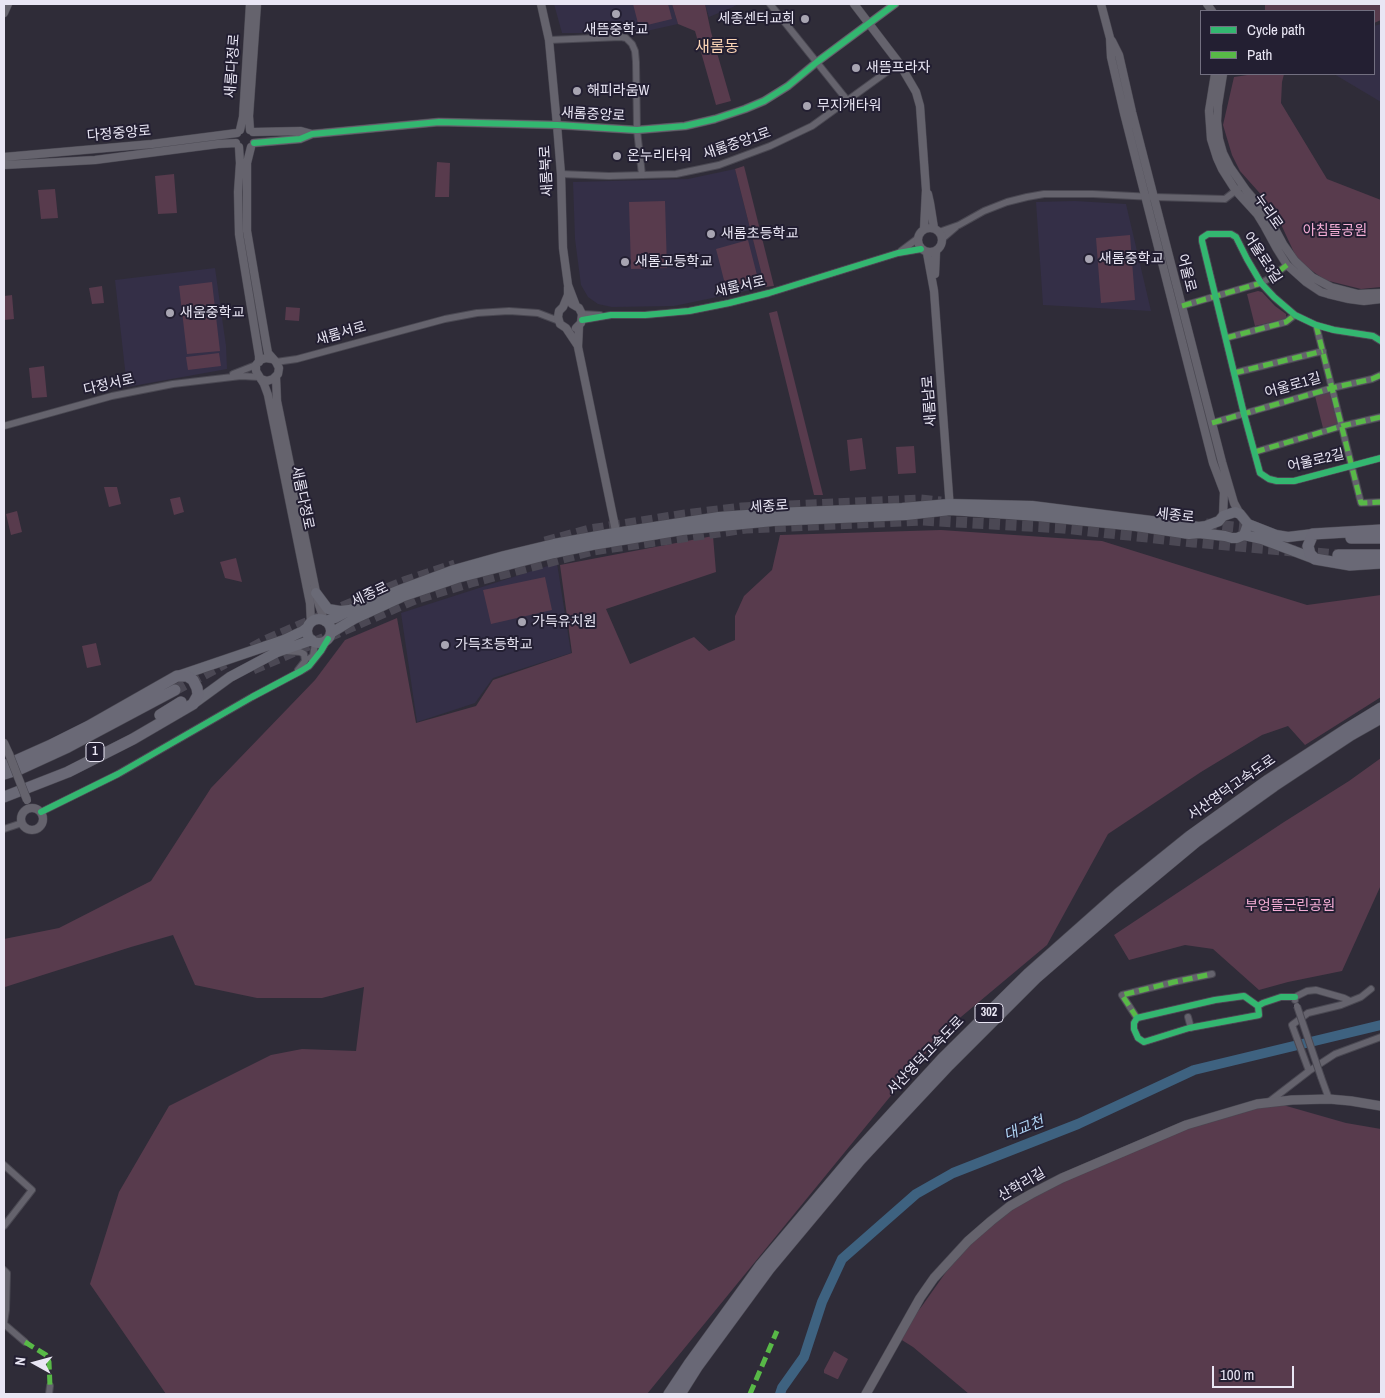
<!DOCTYPE html>
<html>
<head>
<meta charset="utf-8">
<style>
	body { margin:0 }
	#map { position:relative; width:1385px; height:1398px; overflow:hidden; background:#2f2c38; font-family:"Archivo Narrow",sans-serif }
	canvas { display:block }
	.frame { position:absolute; inset:0; border:5px solid #e9e6f4; pointer-events:none }
	.legend { position:absolute; left:1200px; top:10px; width:175px; height:65px; box-sizing:border-box; background:#231f32; border:1px solid #726f80; margin:0; padding:6px 9px; list-style:none; font-size:15px; color:#e9e6f4 }
	.legend li { display:flex; align-items:center; gap:10px; height:25px }
	.legend b { width:25px; border:1px solid #726f80 }
	.north { position:absolute; left:10px; top:1338px; width:50px; height:50px; -webkit-text-stroke:4px #231f32; paint-order:stroke; rotate:277deg; font-size:14px; font-weight:700; line-height:20px; text-align:center; color:#e9e6f4 }
	.north::after { content:''; display:block; margin:auto; width:18px; height:22px; background:#e9e6f4; clip-path:polygon(50% 0,100% 100%,50% 72%,0 100%) }
	.scale { position:absolute; left:1212px; top:1366px; width:82px; height:22px; box-sizing:border-box; border:2px solid #e9e6f4; border-top:0; padding-left:6px; font-size:15px; line-height:18px; white-space:nowrap; color:#e9e6f4; -webkit-text-stroke:4px #231f32; paint-order:stroke }
</style>
</head>
<body>
<div id="map">
<canvas width="1385" height="1398"></canvas>
<div class="frame"></div>
<ul class="legend">
<li><b style="height:6px;background:#33b770"></b>Cycle path</li>
<li><b style="height:6px;background:#58b947"></b>Path</li>
</ul>
<div class="north">N</div>
<div class="scale">100 m</div>
</div>
<script>
const ctx = document.querySelector('canvas').getContext('2d');
ctx.lineJoin = 'round';
function fill(path, color) {
  ctx.fillStyle = color;
  ctx.fill(path, 'evenodd');
}
function shape(rows) {
  const path = new Path2D();
  for (const r of rows) {
    if (r.length === 3) {
      path.moveTo(r[0] + r[2], r[1]);
      path.arc(r[0], r[1], r[2], 0, 2 * Math.PI);
      continue;
    }
    path.moveTo(r[0], r[1]);
    for (let i = 2; i < r.length; i += 2) path.lineTo(r[i], r[i + 1]);
  }
  return path;
}
function strokePath(path, color, width, dash) {
  ctx.strokeStyle = color;
  ctx.lineWidth = width;
  ctx.lineCap = dash ? 'butt' : 'round';
  ctx.setLineDash(dash || []);
  ctx.stroke(path);
}
function label(font, color, halo, rows, align = 'center') {
  ctx.font = font + ' "Archivo Narrow","Noto Sans KR",sans-serif';
  ctx.lineWidth = 4;
  ctx.setLineDash([]);
  ctx.textBaseline = 'middle';
  ctx.strokeStyle = halo;
  ctx.fillStyle = color;
  for (const [text, x, y, turn = 0] of rows) {
    ctx.save();
    ctx.translate(x, y);
    ctx.rotate((+turn || 0) * Math.PI / 180);
    ctx.textAlign = isNaN(turn) ? turn : align;
    if (halo) ctx.strokeText(text, 0, 0);
    ctx.fillText(text, 0, 0);
    ctx.restore();
  }
}
fill(shape([
	[554,4,672,4,678,24,642,32,628,30,604,33,562,33],
	[705,4,738,4,733,7,709,17],
	[1381,24,1381,102,1334,74,1374,74,1374,26],
	[735,169,765,287,674,306,612,307,598,304,588,297,581,285,575,239,573,182,688,179],
	[1075,201,1126,204,1151,311,1043,305,1036,202],
	[215,268,226,346,227,369,127,387,115,280],
	[557,563,571,653,493,678,475,703,417,722,401,613]
]), '#342f47');
fill(shape([
	[633,4,668,4,672,19,639,27],
	[672,4,705,4,711,32,731,101,716,105,695,31,678,24],
	[1265,4,1381,4,1381,20,1374,23,1374,11,1265,11],
	[1254,74,1284,74,1282,82,1281,103,1327,179,1381,200,1381,287,1361,289,1325,280,1298,261,1279,220,1265,199,1240,171,1232,155,1223,125,1234,77],
	[437,162,450,163,449,197,435,197],
	[744,166,774,286,765,287,735,169],
	[174,174,177,213,158,214,155,176],
	[55,189,58,218,41,219,38,190],
	[665,201,667,268,631,269,629,202],
	[1130,235,1135,300,1101,303,1096,238],
	[748,240,758,279,726,288,716,249],
	[212,282,220,351,187,354,179,286],
	[102,286,104,303,92,304,89,288],
	[1258,291,1262,292,1275,306,1286,314,1286,319,1255,326,1247,294],
	[12,295,14,319,4,320,4,296],
	[286,307,300,308,299,321,285,320],
	[777,311,823,495,814,495,769,313],
	[219,353,221,366,188,370,186,357],
	[44,366,47,397,32,398,29,368],
	[1329,392,1332,393,1339,420,1337,424,1323,428,1315,396],
	[862,438,866,469,850,471,847,440],
	[914,446,916,473,898,474,896,447],
	[104,487,117,487,121,504,109,507],
	[180,497,184,512,174,515,170,499],
	[17,511,22,532,11,535,6,514],
	[941,530,1102,541,1307,605,1381,595,1381,697,1305,745,1288,726,1262,735,1201,772,1108,834,1047,945,943,1032,647,1394,166,1394,90,1284,119,1192,169,1106,271,1055,302,1049,356,1051,364,987,322,998,257,998,195,985,173,935,131,947,5,987,4,986,4,939,59,928,151,881,211,788,315,680,345,640,397,618,416,723,476,706,493,680,572,653,560,565,713,536,716,572,606,609,630,664,694,637,709,651,735,640,735,616,744,596,772,570,780,535],
	[236,558,242,582,225,578,220,562],
	[545,577,552,610,491,624,483,590],
	[96,643,101,665,87,668,82,646],
	[1381,758,1381,885,1342,971,1288,982,1259,990,1213,949,1185,945,1129,960,1114,935,1284,822,1349,781],
	[1276,1103,1346,1123,1381,1129,1381,1394,969,1394,913,1347,897,1337,922,1306,968,1241,1031,1194,1177,1128],
	[834,1351,848,1359,838,1379,837,1379,824,1373,824,1370]
]), '#583b4d');
strokePath(shape([
	[780,1394,782,1388,804,1357,822,1302,842,1259,916,1194,953,1173,1078,1124,1194,1070,1381,1025]
]), '#3e6280', 10);
strokePath(shape([
	[1206,524,1254,529],
	[545,542,590,530,685,515,742,508,921,500,941,502],
	[252,648,265,641,350,604,404,582,455,565],
	[253,669,415,599,471,582,593,550,746,528,921,520,1063,528,1193,542,1338,555],
	[175,690,225,663]
]), '#4b4854', 11, [11, 5.5]);
const minor = shape([
	[770,4,847,100],
	[549,40,621,37,626,38,632,44,635,51,636,62,637,130,642,175],
	[561,174,609,176,676,174,719,165,770,146,812,126,899,63],
	[939,232,959,225,984,211,1007,202,1027,197,1044,194,1093,194,1154,197,1225,199,1239,188],
	[942,239,956,227],
	[901,251,917,239],
	[1182,306,1261,283,1270,278,1287,265],
	[582,314,600,315],
	[582,320,611,315,645,315,689,311,729,303,769,293,898,253,921,249],
	[1316,325,1361,503,1381,502],
	[1226,338,1286,322,1295,315],
	[1381,341,1373,336,1334,330,1316,325,1295,315,1274,297,1261,283,1247,259,1236,237,1231,234,1208,234,1202,238,1202,241,1244,414,1260,473,1269,479,1277,481,1294,481,1381,458],
	[276,362,297,359,445,319,477,313,509,311,538,313,559,321],
	[1234,373,1323,351],
	[233,374,256,365],
	[1212,423,1332,388,1372,379,1381,375],
	[4,426,112,396,173,384,241,376,259,377],
	[1255,452,1342,426,1381,417],
	[285,651,300,652,304,654,305,661,298,670],
	[310,658,313,656,314,650,315,642],
	[41,812,118,774,252,697,301,671,309,666,321,651,328,639],
	[4,829,22,823],
	[1295,1000,1295,997,1307,991,1316,990,1344,998,1350,1001],
	[1258,1006,1244,996,1215,1000,1137,1018,1134,1023,1134,1029,1138,1038,1144,1042,1189,1028,1259,1015,1258,1006,1263,1003,1281,997,1295,997],
	[1188,1017,1191,1028],
	[1137,1018,1122,995,1174,982,1212,974],
	[1309,1071,1292,1025,1308,1013,1341,1005,1361,997,1371,989],
	[1321,1077,1329,1099],
	[1270,1101,1309,1071,1335,1054,1381,1037],
	[4,1165,32,1190,4,1226],
	[4,1270,7,1273,6,1310,4,1323],
	[4,1324,25,1342],
	[49,1394,50,1386]
]);
const tertiary = shape([
	[541,4,549,40,557,125,561,174,563,248,568,285,576,306],
	[854,4,899,63,916,92,920,106,926,190,924,229],
	[1101,4,1110,38,1111,57,1124,113,1213,463,1224,492,1223,516],
	[1207,4,1212,11],
	[4,13,8,4],
	[1112,41,1119,55,1132,112,1222,462,1234,503,1240,514],
	[1215,74,1209,111,1211,139,1217,158,1222,169,1236,191,1257,214,1265,227,1277,249,1287,265,1306,282,1321,292,1328,294,1349,299,1364,301,1381,299],
	[1223,74,1218,105,1217,121,1219,139,1223,153,1230,167,1246,190,1268,216,1283,244,1295,261,1312,277,1331,287,1358,294,1381,293],
	[240,130,243,117,250,4],
	[250,130,249,116,257,4],
	[253,132,301,131,312,134],
	[254,143,300,139,312,134,439,122,557,125,637,130,685,126,715,119,745,109,764,101,788,86,817,62,895,4],
	[239,147,240,163,238,192,239,234,259,356,259,362],
	[251,147,247,163,247,231,266,342,268,353,276,362,279,368,278,374,273,379,267,381,261,379],
	[4,157,152,144,237,133],
	[4,165,95,160,218,144,236,143],
	[928,194,930,203,934,228],
	[930,240,12],
	[927,253,934,291,950,509],
	[935,274,936,252],
	[568,287,568,295,563,307,559,311,558,317,560,324,566,328,578,346],
	[572,304,579,308,582,314,581,323,576,328],
	[579,326,578,347,617,536],
	[272,359,266,358,260,360,256,365,256,371,264,384,268,395,310,603,311,623],
	[276,377,277,401,318,602,324,620],
	[4,743,9,754],
	[32,819,11]
]);
const secondary = shape([
	[866,1394,920,1298,934,1278,968,1241,991,1221,1010,1206,1031,1194,1062,1178,1186,1125,1257,1104,1292,1100,1329,1099,1351,1101,1381,1106]
]);
const primary = shape([
	[1248,524,1276,535,1288,537,1313,534],
	[1244,535,1262,539,1315,559],
	[316,593,328,609,340,611,349,610],
	[319,631,12],
	[325,621,335,618,350,610,400,590,454,570,504,556,554,544,609,534,719,517,774,513,902,508,949,504,1032,506,1199,527,1206,526,1219,521,1223,516,1235,512,1240,514,1248,524,1244,535,1237,538,1232,538,1225,536,1199,533,1189,534,1136,526,1038,516,950,510,906,515,773,521,682,530,592,545,554,553,457,578,404,596,354,619,331,633],
	[178,676,284,640,303,631,308,627],
	[193,704,230,677,277,652,312,640]
]);
const trunk = shape([
	[1381,530,1313,534,1308,546,1310,554,1315,559,1350,565,1381,563],
	[1351,538,1381,538],
	[1338,555,1381,555],
	[160,715,181,702],
	[4,766,51,745,89,726,177,676,187,676,193,680,197,688,198,695,193,704,133,739,68,772,4,797],
	[4,774,20,769,68,747,175,690]
]);
const motorway = shape([
	[669,1394,689,1364,761,1265,853,1156,942,1059,1029,973,1118,894,1190,836,1268,780,1345,730,1381,708],
	[680,1394,697,1367,769,1269,860,1160,949,1065,1036,978,1126,900,1197,841,1274,786,1351,735,1381,718]
]);
strokePath(minor, '#4a4852', 8);
strokePath(tertiary, '#4a4852', 9);
strokePath(secondary, '#4a4852', 10);
strokePath(primary, '#4a4852', 11);
strokePath(trunk, '#4a4852', 12);
strokePath(motorway, '#4a4852', 12);
strokePath(minor, '#65636d', 6);
strokePath(tertiary, '#65636d', 8);
strokePath(secondary, '#65636d', 9);
strokePath(primary, '#6a6a76', 10);
strokePath(trunk, '#6a6976', 11);
strokePath(motorway, '#696876', 11);
const minorBridge = shape([
	[1297,1006,1321,1077]
]);
const tertiaryBridge = shape([
	[9,754,27,800]
]);
strokePath(minorBridge, '#4a4852', 8, []);
strokePath(tertiaryBridge, '#4a4852', 9, []);
strokePath(minorBridge, '#65636d', 6);
strokePath(tertiaryBridge, '#65636d', 8);
strokePath(shape([
	[1182,306,1261,283,1270,278,1287,265],
	[1316,325,1361,503,1381,502],
	[1226,338,1286,322,1295,315],
	[1234,373,1323,351],
	[1212,423,1332,388,1372,379,1381,375],
	[1255,452,1342,426,1381,417],
	[1137,1018,1122,995,1174,982,1212,974],
	[25,1342,46,1355,49,1362,50,1386],
	[750,1394,777,1331]
]), '#58b947', 5, [10, 5]);
strokePath(shape([
	[254,143,300,139,312,134,439,122,557,125,637,130,685,126,715,119,745,109,764,101,788,86,817,62,895,4],
	[582,320,611,315,645,315,689,311,729,303,769,293,898,253,921,249],
	[1381,341,1373,336,1334,330,1316,325,1295,315,1274,297,1261,283,1247,259,1236,237,1231,234,1208,234,1202,238,1202,241,1244,414,1260,473,1269,479,1277,481,1294,481,1381,458],
	[41,812,118,774,252,697,301,671,309,666,321,651,328,639],
	[1258,1006,1244,996,1215,1000,1137,1018,1134,1023,1134,1029,1138,1038,1144,1042,1189,1028,1259,1015,1258,1006,1263,1003,1281,997,1295,997]
]), '#33b770', 6);
for (const [x, y, r, color] of [
	[616,14,5,"#a8a5b2"],
	[805,19,5,"#a8a5b2"],
	[856,68,5,"#a8a5b2"],
	[577,91,5,"#a8a5b2"],
	[807,106,5,"#a8a5b2"],
	[617,156,5,"#a8a5b2"],
	[711,234,5,"#a8a5b2"],
	[1089,259,5,"#a8a5b2"],
	[625,262,5,"#a8a5b2"],
	[170,313,5,"#a8a5b2"],
	[522,622,5,"#a8a5b2"],
	[445,645,5,"#a8a5b2"]
]) {
  const dot = new Path2D();
  dot.arc(x, y, r, 0, 2 * Math.PI);
  ctx.fillStyle = color;
  ctx.fill(dot);
  strokePath(dot, '#231f32', 2);
}
for (const [x, y, w] of [
	[95,752,18],
	[989,1013,28]
]) {
  const box = new Path2D();
  box.roundRect(x - w / 2, y - 9.5, w, 19, 4);
  ctx.fillStyle = '#231f32';
  ctx.fill(box);
  strokePath(box, '#e9e6f4', 1);
}
label('bold 12px', '#e9e6f4', null, [
	["1",95,752],
	["302",989,1013]
]);
label('14px', '#e9e6f4', '#231f32', [
	["세종센터교회",795,19,"right"],
	["새뜸중학교",616,30,"center"],
	["새뜸프라자",866,68],
	["해피라움W",587,91],
	["무지개타워",817,106],
	["온누리타워",627,156],
	["새롬초등학교",721,234],
	["새롬중학교",1099,259],
	["새롬고등학교",635,262],
	["새움중학교",180,313],
	["가득유치원",532,622],
	["가득초등학교",455,645]
], 'left');
label('14px', '#e9e6f4', '#231f32', [
	["새롬다정로",233,66,-86],
	["새롬중앙로",593,115,3],
	["다정중앙로",119,134,-5],
	["새롬중앙1로",737,144,-19],
	["새롬북로",547,171,-93],
	["누리로",1268,212,55],
	["어울로3길",1262,258,57],
	["어울로",1186,273,76],
	["새롬서로",740,287,-13],
	["새롬서로",341,334,-16],
	["다정서로",109,385,-13],
	["어울로1길",1293,386,-16],
	["새롬남로",930,401,-94],
	["어울로2길",1316,461,-13],
	["새롬다정로",302,498,78],
	["세종로",769,507,-4],
	["세종로",1175,516,6],
	["세종로",370,595,-25],
	["서산영덕고속도로",1232,788,-35],
	["서산영덕고속도로",926,1056,-46],
	["산학리길",1022,1185,-30]
]);
label('14px', '#f5aed6', '#231f32', [
	["아침뜰공원",1335,231],
	["부엉뜰근린공원",1290,906]
]);
label('italic 15px', '#afd4f4', '#231f32', [
	["대교천",1024,1129,-22]
]);
label('16px', '#fad3b4', '#231f32', [
	["새롬동",717,48]
]);
</script>
</body>
</html>
